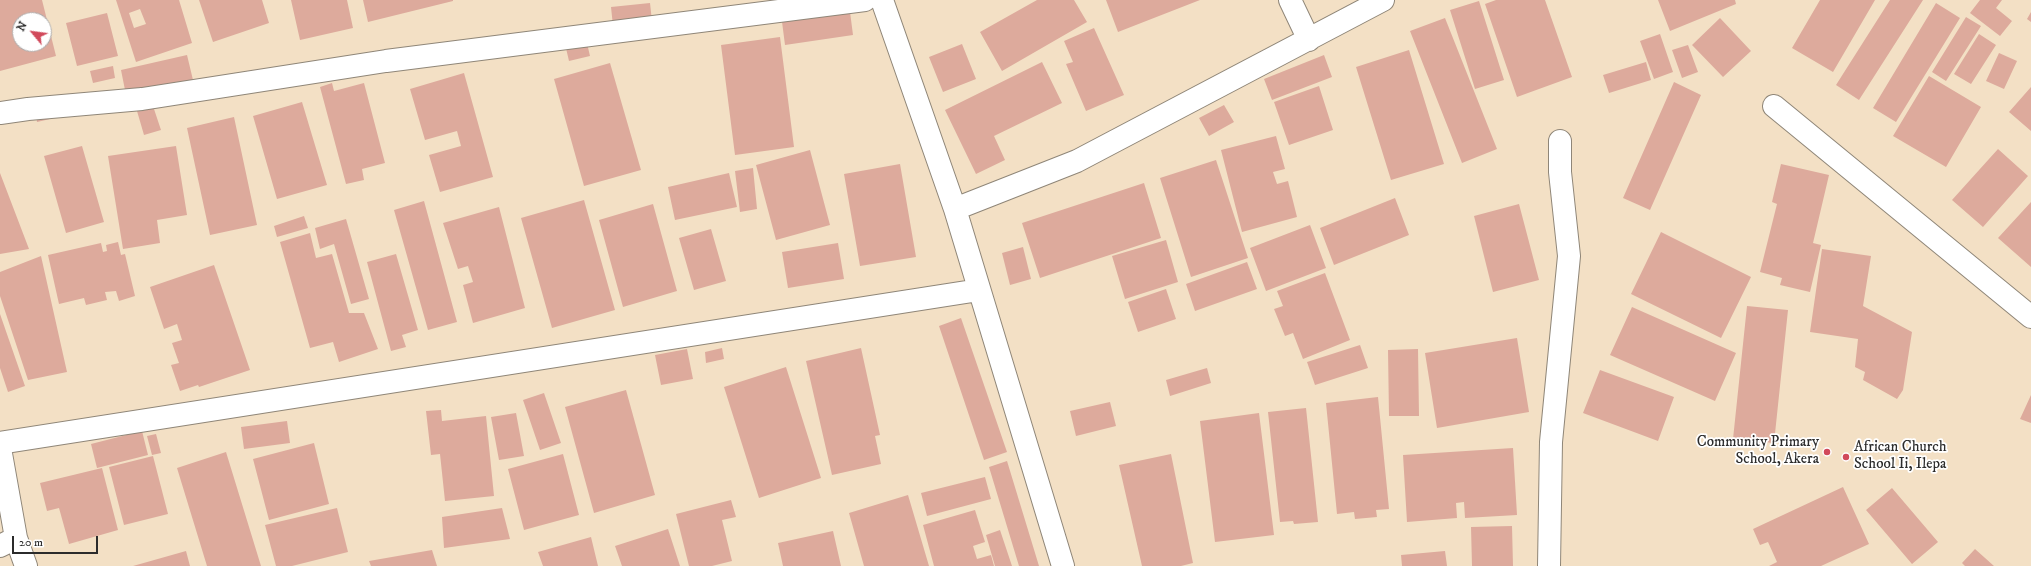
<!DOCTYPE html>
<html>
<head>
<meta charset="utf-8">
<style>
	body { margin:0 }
	#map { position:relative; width:2031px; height:566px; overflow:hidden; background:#f3e0c5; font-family:"IM FELL DW Pica",serif }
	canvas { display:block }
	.north { position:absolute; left:12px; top:12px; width:40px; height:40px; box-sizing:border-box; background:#fff; border:1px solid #aaa; border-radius:50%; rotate:299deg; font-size:11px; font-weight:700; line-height:16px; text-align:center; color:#2b2b2b }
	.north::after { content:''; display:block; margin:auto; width:14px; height:18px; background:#d1495b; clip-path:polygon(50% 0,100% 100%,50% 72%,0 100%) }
	.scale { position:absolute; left:12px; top:536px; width:86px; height:18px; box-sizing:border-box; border:2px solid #2b2b2b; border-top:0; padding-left:5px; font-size:12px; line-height:14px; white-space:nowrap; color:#2b2b2b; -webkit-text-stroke:3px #fff; paint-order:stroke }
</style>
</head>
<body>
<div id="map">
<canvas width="2031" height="566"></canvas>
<div class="north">N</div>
<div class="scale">20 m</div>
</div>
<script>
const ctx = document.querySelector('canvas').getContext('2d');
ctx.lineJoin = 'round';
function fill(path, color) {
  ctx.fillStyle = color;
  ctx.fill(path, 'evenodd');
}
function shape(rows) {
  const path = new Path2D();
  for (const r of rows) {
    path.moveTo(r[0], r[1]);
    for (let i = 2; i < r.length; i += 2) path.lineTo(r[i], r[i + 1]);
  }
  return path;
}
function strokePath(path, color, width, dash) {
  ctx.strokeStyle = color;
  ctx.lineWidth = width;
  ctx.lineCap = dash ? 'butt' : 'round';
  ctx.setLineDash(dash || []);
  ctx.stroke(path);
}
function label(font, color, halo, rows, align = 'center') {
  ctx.font = font + ' "IM FELL DW Pica",serif';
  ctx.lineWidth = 3.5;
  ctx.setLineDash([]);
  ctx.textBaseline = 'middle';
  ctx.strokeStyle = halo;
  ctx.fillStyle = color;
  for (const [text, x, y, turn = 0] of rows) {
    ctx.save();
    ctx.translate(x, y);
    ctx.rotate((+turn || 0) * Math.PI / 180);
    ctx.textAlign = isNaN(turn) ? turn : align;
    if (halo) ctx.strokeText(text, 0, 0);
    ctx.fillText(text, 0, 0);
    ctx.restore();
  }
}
fill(shape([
	[0,0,42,0,56,56,0,71],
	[20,20,44,20,44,44,20,44],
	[116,0,179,0,192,43,136,62],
	[140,9,146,24,134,28,129,13],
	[199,0,262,0,269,23,213,42],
	[291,0,347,0,353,28,300,40],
	[363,0,453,0,453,1,368,22],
	[1037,0,1074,0,1087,22,1002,71,980,32],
	[1106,0,1200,0,1118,32],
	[1496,0,1545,0,1572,77,1517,97,1485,4],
	[1658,0,1735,0,1736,4,1670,31],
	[1820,0,1875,0,1833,72,1792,48],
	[1890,0,1923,0,1859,100,1836,85],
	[1980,0,2002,0,1996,8,2012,21,2000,36,1970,13],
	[1479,1,1504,80,1475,89,1450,10],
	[650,3,652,21,613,26,611,7],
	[1936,3,1960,18,1896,122,1873,108],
	[849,4,853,35,785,45,781,14],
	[2031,12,2031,22,2027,19],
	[107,13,118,56,77,66,66,23],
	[1966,17,1981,26,1946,81,1932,72],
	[1445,18,1497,149,1462,163,1410,31],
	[1720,18,1751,51,1723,77,1692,45],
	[1094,28,1124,95,1086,111,1066,64,1073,62,1064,41],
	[1660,34,1673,72,1654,79,1640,41],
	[1979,34,1996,45,1971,84,1954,74],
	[780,37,794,147,735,155,721,45],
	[586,39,590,56,569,61,565,44],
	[962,44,976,79,943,92,929,57],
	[1688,45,1698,72,1682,78,1672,50],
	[1409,50,1444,164,1391,180,1356,67],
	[1999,53,2017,61,2004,89,1986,81],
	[187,55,193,80,126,95,121,70],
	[1324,55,1332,77,1272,100,1264,79],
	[1042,62,1062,103,994,136,1005,160,976,174,945,110],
	[1646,62,1651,80,1609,93,1603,75],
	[610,63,641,170,584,186,554,79],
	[113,66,115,78,93,83,90,71],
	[464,73,493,177,440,192,429,155,461,146,457,131,425,140,410,89],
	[1929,76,1981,107,1946,167,1893,136],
	[1674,82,1701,95,1650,210,1623,198],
	[332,83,334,91,364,83,385,163,362,169,364,180,346,184,320,87],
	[1319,86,1333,130,1289,145,1274,102],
	[2031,87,2031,131,2009,112],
	[302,102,327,185,277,199,253,116],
	[1224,105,1234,122,1209,136,1199,118],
	[153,106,161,130,144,135,137,111],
	[49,113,50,119,37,122,36,116],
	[234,117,257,225,210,235,187,128],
	[1276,136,1285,169,1273,172,1277,184,1288,181,1297,217,1242,232,1221,150],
	[82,146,104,222,66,233,44,156],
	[176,146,187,215,157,220,160,243,123,249,108,156],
	[1998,149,2028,176,1983,227,1952,200],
	[810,150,830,225,776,240,756,165],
	[1216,160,1248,258,1191,277,1160,178],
	[900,164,916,257,860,266,844,174],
	[1781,164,1829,175,1813,243,1821,245,1810,292,1780,285,1782,278,1760,272,1777,204,1772,202],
	[753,168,757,209,740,212,735,171],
	[0,173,29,249,0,254],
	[729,173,737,207,675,220,668,187],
	[1144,183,1161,238,1040,278,1022,223],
	[1395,198,1409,235,1334,265,1320,228],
	[584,200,615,310,552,328,521,218],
	[424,201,457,322,428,330,394,210],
	[2031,202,2031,267,1998,238],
	[653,204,677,291,623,307,599,220],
	[1519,204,1539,280,1493,292,1474,216],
	[499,207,525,308,473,323,463,285,473,282,468,266,458,269,443,223],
	[304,216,308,228,277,237,274,226],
	[346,219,369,299,351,304,334,244,320,249,315,228],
	[1310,225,1326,268,1266,291,1250,248],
	[711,229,726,281,694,290,679,238],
	[1661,232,1751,277,1721,338,1631,294],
	[310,233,316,258,332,254,349,313,364,313,378,349,339,362,333,342,310,348,280,242],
	[1166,240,1178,282,1125,299,1112,256],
	[118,242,121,255,125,254,135,296,119,301,116,291,105,292,107,300,86,305,84,298,59,304,48,255,101,243,103,252,107,251,106,245],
	[838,243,844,279,788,288,782,252],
	[1023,247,1031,279,1010,285,1002,253],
	[1822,249,1871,256,1863,306,1912,332,1903,390,1897,399,1863,380,1865,372,1855,367,1858,339,1810,332],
	[396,254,418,330,402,335,406,347,391,351,367,262],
	[41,256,67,372,28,380,0,296,0,272],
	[1247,262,1257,289,1195,311,1186,284],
	[214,265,250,370,199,387,198,385,180,391,171,365,179,363,172,343,182,340,177,324,164,329,150,287],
	[1325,273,1350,340,1303,359,1293,333,1285,336,1274,309,1283,306,1277,291],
	[1166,289,1176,319,1138,332,1128,302],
	[1747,306,1788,310,1774,443,1733,439],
	[1632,307,1736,353,1715,401,1610,355],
	[0,314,25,386,8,392,0,368],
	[961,318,1007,452,984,460,939,326],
	[1517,338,1529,412,1437,428,1425,353],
	[1360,345,1368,368,1315,385,1307,362],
	[722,348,724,359,706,363,705,352],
	[861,348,880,435,875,436,881,464,832,475,806,361],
	[687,349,693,379,661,385,655,355],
	[1418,349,1419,416,1389,416,1388,350],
	[786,367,821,478,759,498,724,387],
	[1207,368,1211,383,1170,396,1166,380],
	[1600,370,1674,397,1658,441,1583,413],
	[626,390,655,495,594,513,565,407],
	[544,393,561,443,540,450,523,400],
	[2031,395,2031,423,2020,419],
	[1378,397,1389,509,1376,510,1377,517,1355,519,1354,512,1337,514,1326,403],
	[1110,402,1116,426,1076,436,1070,411],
	[1306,408,1318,522,1294,524,1293,521,1280,522,1268,412],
	[441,410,442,421,486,416,494,496,445,501,440,454,431,455,426,411],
	[516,413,524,456,499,460,491,417],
	[1259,413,1274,535,1215,542,1200,421],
	[287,421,290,443,244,449,241,427],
	[142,431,148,455,97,468,91,444],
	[156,434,161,453,152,455,147,436],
	[314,443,329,504,269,520,253,459],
	[1513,448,1517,515,1465,518,1464,502,1456,503,1457,518,1407,522,1403,455],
	[226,452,261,566,207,566,177,468],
	[563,454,579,515,524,530,508,469],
	[1171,454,1193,563,1181,566,1142,566,1119,465],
	[153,456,168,514,124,525,109,467],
	[1007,461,1039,566,1019,566,989,467],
	[102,468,118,530,69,544,59,508,47,511,40,483],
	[985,477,991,499,927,516,921,493],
	[1843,487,1869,544,1821,566,1769,566,1777,562,1768,542,1760,545,1753,529],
	[1892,488,1938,542,1912,564,1866,510],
	[908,495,929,566,864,566,849,513],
	[731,500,736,517,722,520,732,561,712,566,689,566,676,514],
	[337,508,348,552,292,566,276,566,265,525],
	[502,508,510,539,444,548,442,517],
	[975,510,985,542,973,546,977,559,991,555,994,566,934,566,923,525],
	[1512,526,1513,566,1472,566,1471,527],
	[668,529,680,566,622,566,615,546],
	[1000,530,1012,566,995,566,986,535],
	[833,531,841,566,783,566,778,543],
	[591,537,598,566,543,566,538,552],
	[1975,549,1994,566,1965,566,1962,563],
	[432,550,437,566,371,566,369,561],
	[186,551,190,566,133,566],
	[1445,551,1447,566,1402,566,1401,555]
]), '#ddaa9c');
const minor = shape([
	[882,0,955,209,1063,566],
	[1290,0,1309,40],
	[1774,106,2031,317],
	[0,113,28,109,142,99,386,61,865,0],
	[955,209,1077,161,1383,0],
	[0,443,979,290],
	[0,448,16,538,26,566],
	[0,546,16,538],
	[1549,566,1551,442,1569,256,1560,172,1560,141]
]);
strokePath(minor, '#8f8678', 24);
strokePath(minor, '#fff', 22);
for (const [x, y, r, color] of [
	[1827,452,4,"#d1495b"],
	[1846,457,4,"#d1495b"]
]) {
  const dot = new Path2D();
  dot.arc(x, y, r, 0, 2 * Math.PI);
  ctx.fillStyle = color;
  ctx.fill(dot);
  strokePath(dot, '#fff', 1.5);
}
label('15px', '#2b2b2b', '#fff', [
	["Community Primary",1819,443],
	["School, Akera",1819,460],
	["African Church",1854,448,"left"],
	["School Ii, Ilepa",1854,465,"left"]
], 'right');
</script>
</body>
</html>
